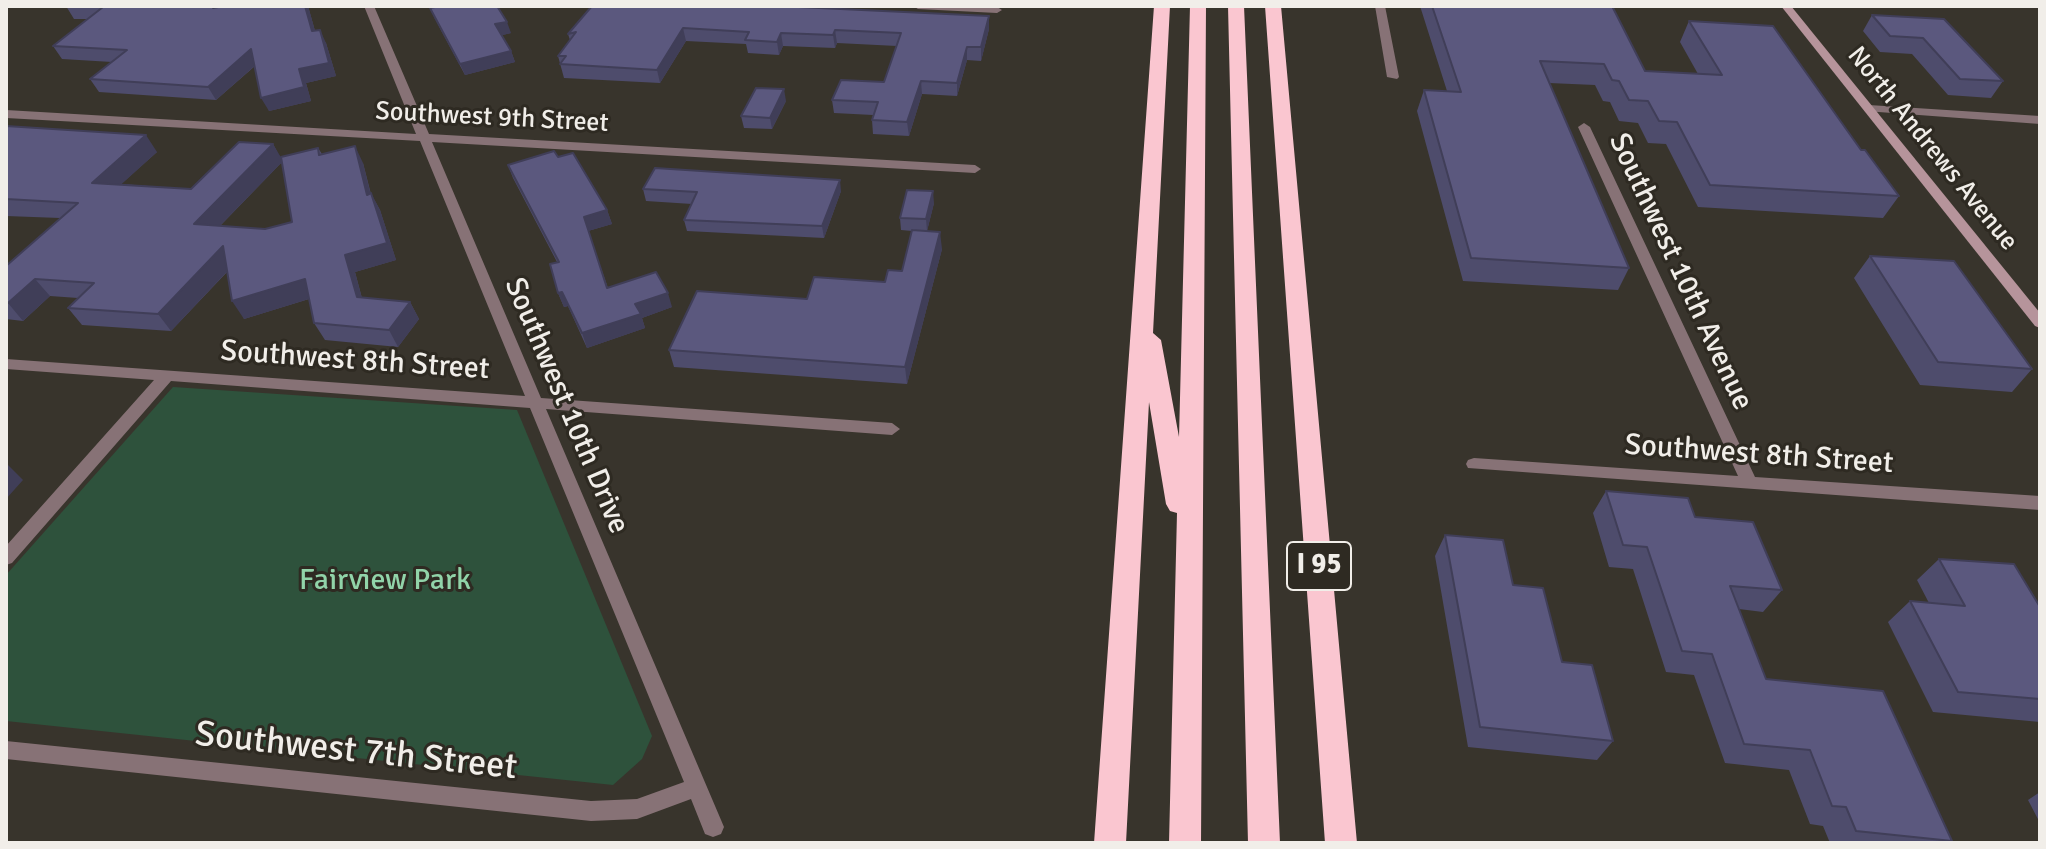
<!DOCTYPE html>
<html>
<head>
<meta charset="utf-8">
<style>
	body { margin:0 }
	#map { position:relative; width:2046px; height:849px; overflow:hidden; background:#38342c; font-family:Signika,sans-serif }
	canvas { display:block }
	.frame { position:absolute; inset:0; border:8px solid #f1eee9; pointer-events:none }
</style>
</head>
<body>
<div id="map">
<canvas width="2046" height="849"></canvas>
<div class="frame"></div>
</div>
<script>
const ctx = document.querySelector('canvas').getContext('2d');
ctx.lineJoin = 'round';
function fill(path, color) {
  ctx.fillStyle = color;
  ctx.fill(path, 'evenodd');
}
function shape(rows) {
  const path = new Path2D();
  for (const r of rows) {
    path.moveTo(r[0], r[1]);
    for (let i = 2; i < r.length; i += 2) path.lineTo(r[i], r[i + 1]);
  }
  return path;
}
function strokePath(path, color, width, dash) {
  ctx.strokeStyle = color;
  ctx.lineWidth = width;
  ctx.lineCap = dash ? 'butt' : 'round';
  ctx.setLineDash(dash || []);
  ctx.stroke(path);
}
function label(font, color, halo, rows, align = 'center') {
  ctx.font = font + ' Signika,sans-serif';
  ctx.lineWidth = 6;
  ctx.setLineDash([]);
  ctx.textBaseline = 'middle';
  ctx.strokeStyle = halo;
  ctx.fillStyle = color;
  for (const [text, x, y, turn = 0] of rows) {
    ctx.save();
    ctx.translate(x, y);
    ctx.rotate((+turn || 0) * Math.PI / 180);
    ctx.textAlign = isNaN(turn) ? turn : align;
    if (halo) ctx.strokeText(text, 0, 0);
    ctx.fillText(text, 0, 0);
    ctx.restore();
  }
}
fill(shape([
	[173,387,517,410,652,736,642,759,613,785,6,721,6,575]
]), '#2e523c');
fill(shape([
	[364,6,374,6,429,134,975,165,981,169,975,173,432,142,541,398,892,423,900,429,892,435,546,409,724,827,721,834,713,837,705,834,691,799,637,819,591,821,6,759,6,741,591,801,637,799,684,782,530,408,171,381,12,563,6,565,6,546,154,380,6,369,6,359,525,396,420,141,6,118,6,110,416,134,364,6],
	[913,6,980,6,997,7,1002,10,997,13,918,9,913,6],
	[1375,6,1385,6,1399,77,1397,79,1387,77,1375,6],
	[1869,105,2040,116,2040,124,1865,111,1865,107,1869,105],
	[1584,123,1590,127,1755,477,2040,496,2040,510,1468,468,1466,464,1468,460,1474,458,1738,476,1578,127,1584,123]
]), '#877276');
fill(shape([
	[1781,6,1791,6,2040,313,2040,328,2035,326,1781,6]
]), '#b6949b');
fill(shape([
	[1154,6,1170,6,1153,333,1161,340,1179,437,1190,6,1206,6,1201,843,1169,843,1177,513,1170,511,1166,504,1149,402,1126,843,1094,843,1154,6],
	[1228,6,1244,6,1280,843,1248,843,1228,6],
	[1265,6,1281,6,1357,843,1325,843,1265,6]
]), '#fac6d0');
fill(shape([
	[66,6,308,6,315,31,326,43,336,76,306,83,311,101,269,111,255,66,216,100,99,92,90,79,112,62,62,59,53,46,87,19,74,19],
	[592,6,989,16,989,29,981,61,967,60,957,96,922,94,909,136,873,134,872,120,873,115,834,113,832,100,884,82,897,46,837,43,835,48,783,46,779,55,748,53,746,44,686,41,660,83,564,78,558,56,570,40,568,34],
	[1420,6,1612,6,1645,71,1698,74,1680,42,1689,21,1861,150,1899,196,1883,218,1698,207,1666,144,1648,143,1638,123,1619,121,1610,102,1603,101,1595,85,1549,83,1629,268,1618,290,1463,281,1417,111,1424,90,1447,91],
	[430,8,511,33,502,35,511,51,515,62,465,75,435,19],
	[1872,15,1944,19,2003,81,1991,98,1948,95,1912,54,1880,52,1863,31],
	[786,101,772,129,744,128,741,116],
	[6,126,157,152,121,184,191,189,273,144,281,159,318,148,322,154,363,163,371,194,380,210,396,260,355,272,362,298,410,302,419,319,398,347,325,340,314,323,309,299,244,319,228,271,171,331,82,325,68,308,78,298,50,296,23,321,6,319,6,266,60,218,6,216],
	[282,162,292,222,265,229,220,226],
	[558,157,607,210,612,224,588,231,608,288,672,307,642,318,645,328,587,348,568,306,564,307,558,293,557,262,513,178,508,165],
	[643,189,841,191,824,238,687,231,684,220,692,204,646,201],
	[934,203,927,231,942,249,907,384,674,367,669,350,807,299,885,282,902,271,912,231,901,230,900,218],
	[1870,256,2032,369,2012,392,1920,385,1854,278],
	[1606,491,1695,517,1782,590,1763,612,1739,609,1766,679,1952,841,1949,843,1830,843,1823,826,1810,824,1789,770,1725,763,1694,675,1666,672,1633,569,1609,567,1593,513],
	[1445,535,1513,585,1613,741,1597,760,1468,747,1435,556],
	[1939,559,2040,607,2040,722,1933,712,1888,622,1910,601,1929,603,1917,580],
	[2040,792,2040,823,2028,800]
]), '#4e4c6c');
fill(shape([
	[305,6,308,6,319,45,312,31],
	[989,16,989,29,981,61,981,47],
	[507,22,511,33,499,36,495,24],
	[683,28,686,41,660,83,657,70],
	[320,30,326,43,336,76,306,83,311,101,269,111,261,98,299,69],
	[835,30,837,43,835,48,833,35],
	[781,33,783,46,779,55,777,42],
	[967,47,967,60,957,96,957,83],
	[251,49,259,62,216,100,208,87],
	[511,51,515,62,465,75,460,64],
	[921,81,922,94,909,136,907,122],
	[784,89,786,101,772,129,770,118],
	[146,135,157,152,104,200,92,183],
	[273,144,283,161,205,241,194,224],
	[355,146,363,163,375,212,367,195],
	[840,180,841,191,824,238,822,226],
	[933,191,934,203,927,231,926,219],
	[371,193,380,210,396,260,355,272,366,314,357,297,345,255],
	[607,210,612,224,588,231,584,217],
	[940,232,942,249,907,384,905,367],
	[223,246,235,263,171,331,158,314],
	[35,279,50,296,23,321,8,303],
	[305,279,315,297,244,319,232,301],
	[562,292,568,306,564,307,558,293],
	[668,293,672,307,642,318,645,328,587,348,582,333,635,304],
	[410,302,419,319,398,347,389,330],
	[6,463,23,480,6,499]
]), '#403e58');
const building = shape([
	[77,6,216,6,213,8,224,6,305,6,312,31,320,30,329,63,299,69,304,87,261,98,251,49,208,87,90,79,127,50,53,46,103,7,77,6],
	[440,6,497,6,507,22,495,24,511,51,460,64,430,8,440,6],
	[592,6,777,6,989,16,981,47,967,47,957,83,921,81,907,122,872,120,878,102,832,100,841,80,884,82,901,33,835,30,833,35,781,33,777,42,745,40,749,32,683,28,657,70,560,64,566,56,558,56,576,32,568,34,592,6],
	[1432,6,1612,6,1645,71,1722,75,1689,21,1773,26,1861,150,1865,150,1899,196,1710,185,1677,122,1659,121,1648,101,1629,100,1619,81,1612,80,1604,64,1540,61,1629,268,1471,258,1424,90,1461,92,1432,6],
	[1872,15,1944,19,2003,81,1960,79,1923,38,1890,36,1872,15],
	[756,88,784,89,770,118,741,116,756,88],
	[6,126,146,135,92,183,191,189,239,142,273,144,194,224,265,229,292,222,281,157,318,148,319,155,355,146,367,195,371,193,387,243,345,255,357,297,410,302,389,330,314,323,305,279,232,301,223,246,158,314,68,308,94,283,35,279,8,303,6,303,6,266,78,203,6,199,6,126],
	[554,151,558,157,573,153,607,210,584,217,607,288,656,272,668,293,635,304,641,314,582,333,562,292,558,293,550,264,559,262,508,165,554,151],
	[655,168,840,180,822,226,684,220,697,192,643,189,655,168],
	[907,190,933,191,926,219,900,218,907,190],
	[912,230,940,232,905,367,669,350,697,291,807,299,814,277,885,282,888,270,902,271,912,230],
	[1870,256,1954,261,2032,369,1938,362,1870,256],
	[1606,491,1688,498,1695,517,1753,522,1782,590,1730,586,1766,679,1883,691,1952,841,1856,831,1846,807,1832,806,1810,750,1744,744,1712,654,1682,651,1647,547,1623,545,1606,491],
	[1445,535,1503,540,1513,585,1543,588,1562,662,1592,665,1613,741,1480,727,1445,535],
	[1939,559,2014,564,2040,607,2040,699,1958,692,1910,601,1965,606,1939,559]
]);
fill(building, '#5b587e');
strokePath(building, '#403e58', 2);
label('26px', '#f1eee9', '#2e2a22', [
	["Southwest 9th Street",492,118,3],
	["North Andrews Avenue",1932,149,51]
]);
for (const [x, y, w] of [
	[1319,566,64]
]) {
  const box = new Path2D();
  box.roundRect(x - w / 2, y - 24, w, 48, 6);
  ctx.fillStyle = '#2e2a22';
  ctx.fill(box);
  strokePath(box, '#f1eee9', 2);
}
label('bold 28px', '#f1eee9', null, [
	["I 95",1319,566]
]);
label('30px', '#f1eee9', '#2e2a22', [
	["Southwest 10th Avenue",1680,272,65],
	["Southwest 8th Street",355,361,4],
	["Southwest 10th Drive",566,406,67],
	["Southwest 8th Street",1759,455,4]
]);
label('30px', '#91d4a9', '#2e2a22', [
	["Fairview Park",385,581]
]);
label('36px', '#f1eee9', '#2e2a22', [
	["Southwest 7th Street",356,752,6]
]);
</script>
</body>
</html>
